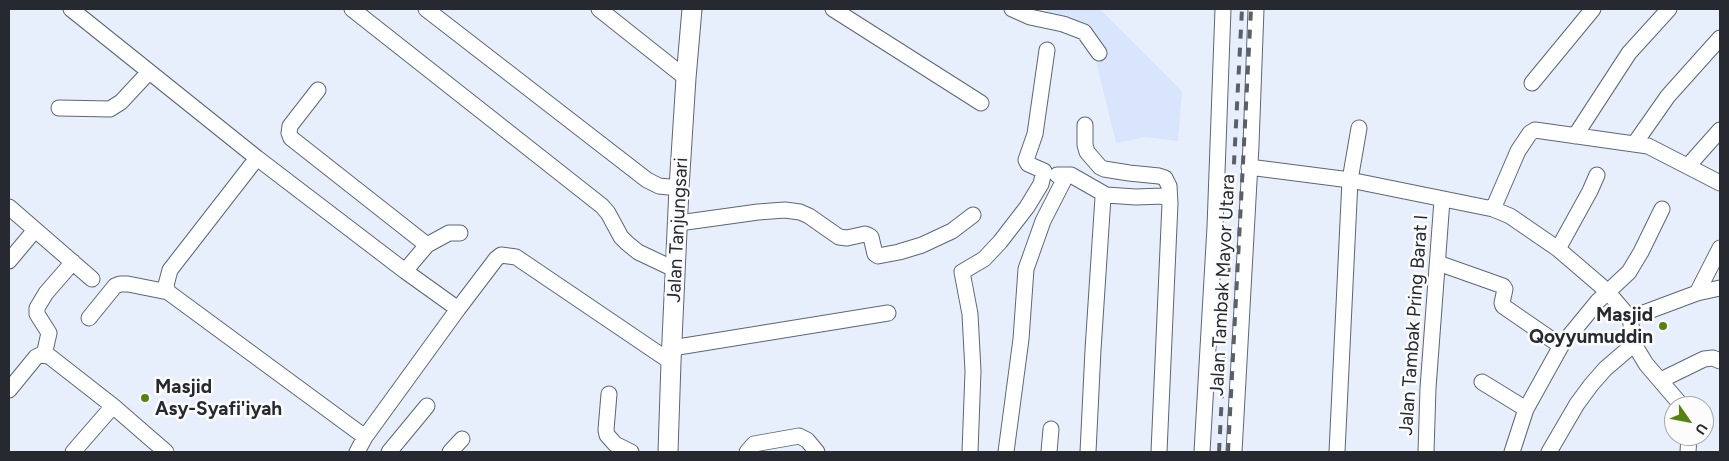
<!DOCTYPE html>
<html>
<head>
<meta charset="utf-8">
<style>
	body { margin:0 }
	#map { position:relative; width:1729px; height:461px; overflow:hidden; background:#e8effc; font-family:Figtree,sans-serif }
	canvas { display:block }
	.frame { position:absolute; inset:0; border:10px solid #262a30; pointer-events:none }
	.north { position:absolute; left:1664px; top:396px; width:50px; height:50px; box-sizing:border-box; background:#fcfcfc; border:1px solid #a6a8aa; border-radius:50%; rotate:123deg; font-size:14px; font-weight:700; line-height:20px; text-align:center; color:#262a30 }
	.north::after { content:''; display:block; margin:auto; width:18px; height:22px; background:#558311; clip-path:polygon(50% 0,100% 100%,50% 72%,0 100%) }
</style>
</head>
<body>
<div id="map">
<canvas width="1729" height="461"></canvas>
<div class="frame"></div>
<div class="north">U</div>
</div>
<script>
const ctx = document.querySelector('canvas').getContext('2d');
ctx.lineJoin = 'round';
function fill(path, color) {
  ctx.fillStyle = color;
  ctx.fill(path, 'evenodd');
}
function shape(rows) {
  const path = new Path2D();
  for (const r of rows) {
    path.moveTo(r[0], r[1]);
    for (let i = 2; i < r.length; i += 2) path.lineTo(r[i], r[i + 1]);
  }
  return path;
}
function strokePath(path, color, width, dash) {
  ctx.strokeStyle = color;
  ctx.lineWidth = width;
  ctx.lineCap = dash ? 'butt' : 'round';
  ctx.setLineDash(dash || []);
  ctx.stroke(path);
}
function label(font, color, halo, rows, align = 'center') {
  ctx.font = font + ' Figtree,sans-serif';
  ctx.lineWidth = 5;
  ctx.setLineDash([]);
  ctx.textBaseline = 'middle';
  ctx.strokeStyle = halo;
  ctx.fillStyle = color;
  for (const [text, x, y, turn = 0] of rows) {
    ctx.save();
    ctx.translate(x, y);
    ctx.rotate((+turn || 0) * Math.PI / 180);
    ctx.textAlign = isNaN(turn) ? turn : align;
    if (halo) ctx.strokeText(text, 0, 0);
    ctx.fillText(text, 0, 0);
    ctx.restore();
  }
}
fill(shape([
	[1048,9,1097,9,1103,12,1182,91,1178,141,1146,137,1116,143,1088,29,1043,18]
]), '#d8e5fc');
const minor = shape([
	[71,9,257,158,405,271,458,309,496,259,501,255,516,257,671,362],
	[352,9,602,206,608,213,621,237,627,243,638,252,676,270],
	[426,9,647,180,659,186,679,188],
	[599,9,686,78],
	[833,9,981,103],
	[1012,9,1030,17,1063,24,1084,32,1099,53],
	[1532,83,1593,9],
	[318,90,290,126,289,133,291,138,427,245,405,271],
	[59,108,110,109,121,102,149,72],
	[1085,125,1085,145,1087,152,1100,167,1104,169,1129,173,1159,176,1165,178,1169,186,1170,203,1159,452],
	[1575,136,1629,53,1669,9],
	[1635,143,1668,96,1720,38],
	[257,158,170,270,166,285,168,292,365,437,458,309],
	[1688,166,1720,130],
	[1249,167,1350,180,1493,209,1510,216,1558,249,1607,291,1630,318,1634,344,1646,364,1682,406],
	[1057,175,1071,175,1106,195],
	[9,207,92,279],
	[1493,209,1518,151,1530,133,1535,130,1648,146,1720,183],
	[679,223,758,212,785,210,800,212,809,216,839,237,847,238,865,234,868,235,871,237,875,254,878,256,899,252,922,245,952,231,973,215],
	[427,245,449,233,460,233],
	[1558,249,1590,191,1597,175],
	[9,261,35,230],
	[1438,263,1503,286,1505,289,1502,303,1503,306,1561,346],
	[1697,293,1720,248],
	[89,318,115,286,120,284,128,284,168,292],
	[1630,318,1697,293,1720,288],
	[672,348,888,313],
	[44,355,49,333,37,314,37,308,46,293,73,262],
	[1661,380,1704,359,1713,358,1720,361],
	[1482,382,1526,409],
	[9,390,36,357,40,355,49,356,113,406,166,452],
	[609,394,606,430,607,435,615,444,631,452],
	[73,452,113,406],
	[357,452,365,437],
	[389,452,427,406],
	[450,452,462,439],
	[747,452,754,444,799,436,807,440,817,452],
	[970,452,973,371,970,314,962,272,984,259,1000,242,1027,207,1041,184,1044,171,1028,164,1026,160,1035,134,1047,50],
	[1006,452,1021,339,1026,269,1043,221,1066,176],
	[1049,452,1051,429],
	[1088,452,1093,350,1103,197,1106,195,1136,197,1163,196,1168,199,1170,203],
	[1202,452,1215,227,1223,9],
	[1234,452,1251,145,1256,9],
	[1337,452,1350,180,1359,128],
	[1426,452,1428,388,1442,200],
	[1512,452,1526,409,1561,346,1598,301,1629,272,1641,252,1662,209],
	[1549,452,1577,404,1591,385,1605,369,1634,344],
	[1688,452,1689,436]
]);
const major = shape([
	[668,452,671,362,679,188,686,78,692,9]
]);
strokePath(minor, '#5e6674', 17);
strokePath(major, '#5e6674', 21);
strokePath(minor, '#fff', 15);
strokePath(major, '#fff', 19);
strokePath(shape([
	[1219,452,1242,9],
	[1228,452,1251,9]
]), '#5b5f67', 4, [9, 9]);
for (const [x, y, r, color] of [
	[1663,326,5,"#558311"],
	[145,398,5,"#558311"]
]) {
  const dot = new Path2D();
  dot.arc(x, y, r, 0, 2 * Math.PI);
  ctx.fillStyle = color;
  ctx.fill(dot);
  strokePath(dot, '#fcfcfc', 2);
}
label('19px', '#262a30', '#fcfcfc', [
	["Jalan Tanjungsari",678,230,-87],
	["Jalan Tambak Mayor Utara",1223,285,-87],
	["Jalan Tambak Pring Barat I",1414,325,-86]
]);
label('bold 19px', '#262a30', '#fcfcfc', [
	["Masjid",1653,315],
	["Qoyyumuddin",1653,337],
	["Masjid",155,387,"left"],
	["Asy-Syafi'iyah",155,409,"left"]
], 'right');
</script>
</body>
</html>
